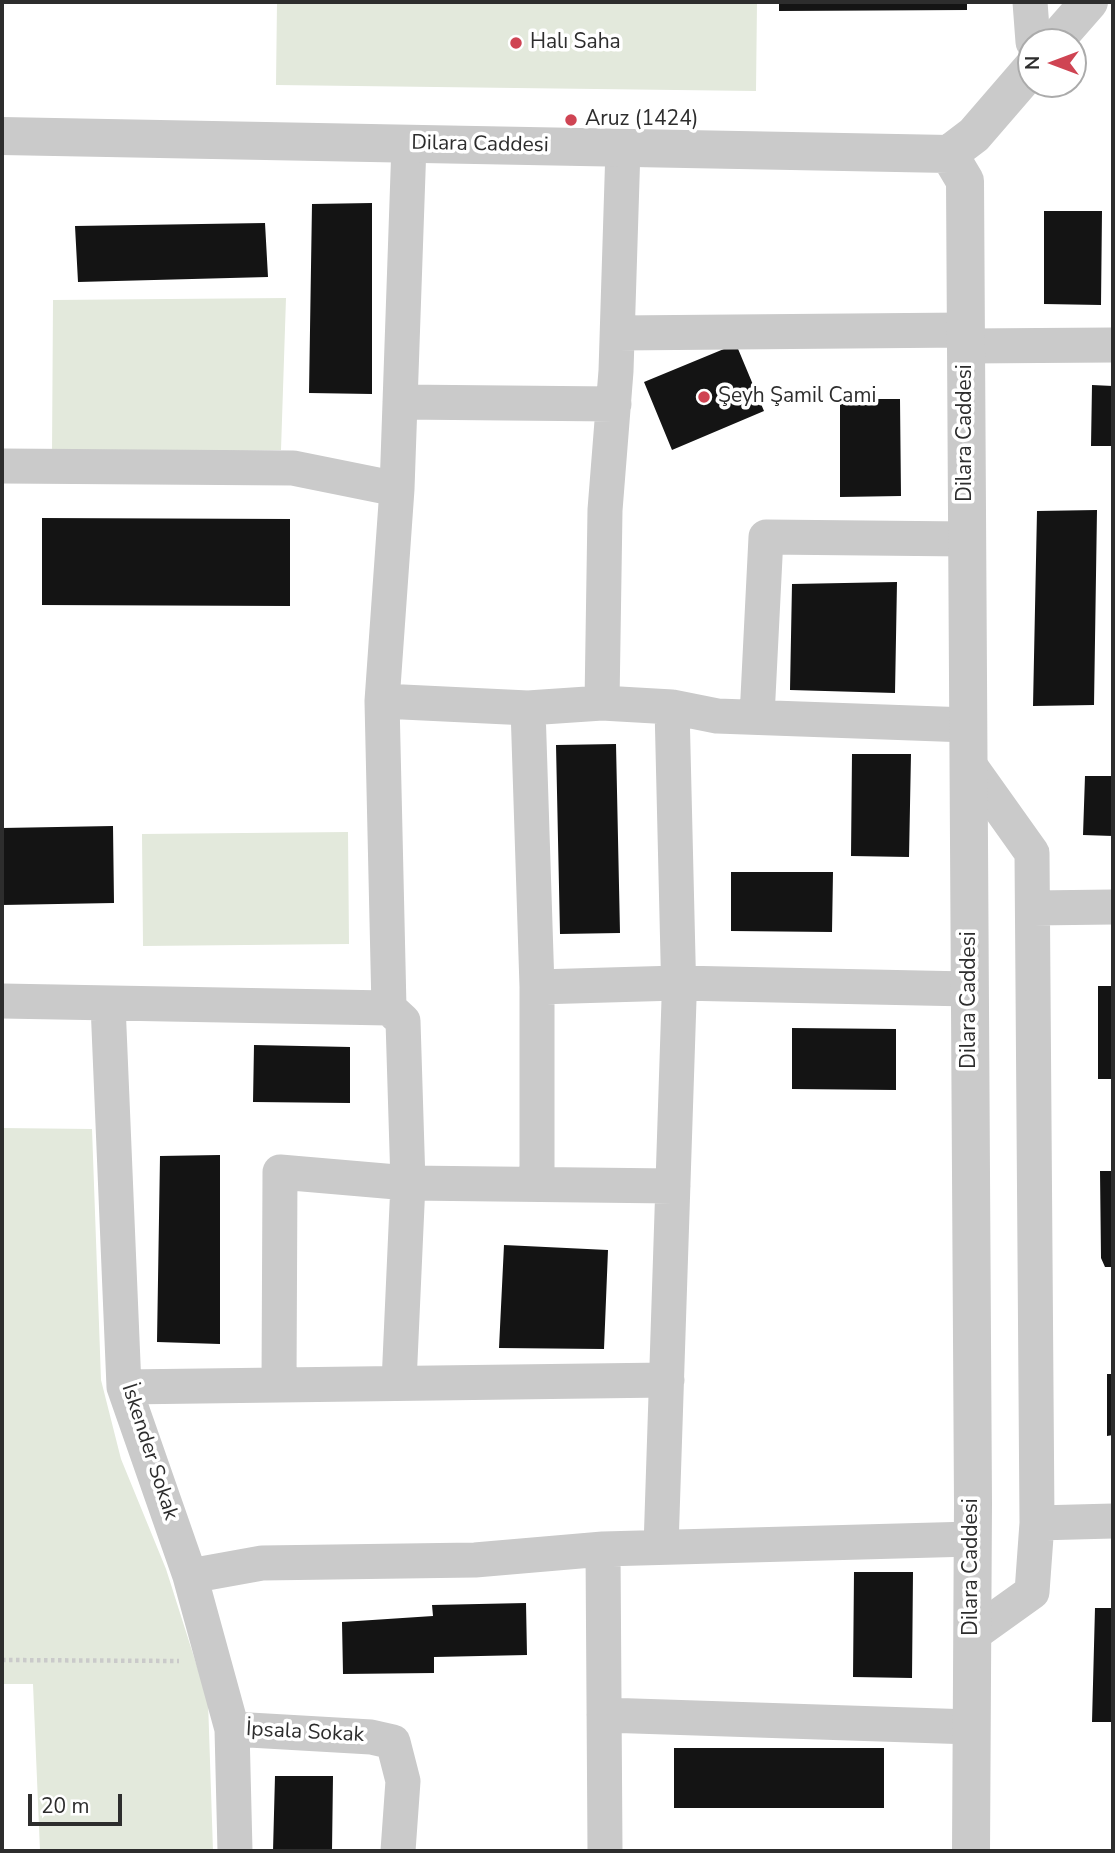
<!DOCTYPE html>
<html>
<head>
<meta charset="utf-8">
<style>
	body { margin:0 }
	#map { position:relative; width:1115px; height:1853px; overflow:hidden; background:#fff; font-family:"Nunito Sans",sans-serif }
	canvas { display:block }
	.frame { position:absolute; inset:0; border:4px solid #2d2d2d; pointer-events:none }
	.north { position:absolute; left:1017px; top:28px; width:70px; height:70px; box-sizing:border-box; background:#fff; border:2px solid #ababab; border-radius:50%; rotate:270deg; font-size:19px; font-weight:700; line-height:28px; text-align:center; color:#2d2d2d }
	.north::after { content:''; display:block; margin:auto; width:24px; height:32px; background:#cf4453; clip-path:polygon(50% 0,100% 100%,50% 72%,0 100%) }
	.scale { position:absolute; left:28px; top:1794px; width:94px; height:32px; box-sizing:border-box; border:4px solid #2d2d2d; border-top:0; padding-left:9px; font-size:21px; line-height:24px; white-space:nowrap; color:#2d2d2d; -webkit-text-stroke:5px #fff; paint-order:stroke }
</style>
</head>
<body>
<div id="map">
<canvas width="1115" height="1853"></canvas>
<div class="frame"></div>
<div class="north">N</div>
<div class="scale">20 m</div>
</div>
<script>
const ctx = document.querySelector('canvas').getContext('2d');
ctx.lineJoin = 'round';
function fill(path, color) {
  ctx.fillStyle = color;
  ctx.fill(path, 'evenodd');
}
function shape(rows) {
  const path = new Path2D();
  for (const r of rows) {
    path.moveTo(r[0], r[1]);
    for (let i = 2; i < r.length; i += 2) path.lineTo(r[i], r[i + 1]);
  }
  return path;
}
function strokePath(path, color, width, dash) {
  ctx.strokeStyle = color;
  ctx.lineWidth = width;
  ctx.lineCap = dash ? 'butt' : 'round';
  ctx.setLineDash(dash || []);
  ctx.stroke(path);
}
function label(font, color, halo, rows, align = 'center') {
  ctx.font = font + ' "Nunito Sans",sans-serif';
  ctx.lineWidth = 7;
  ctx.setLineDash([]);
  ctx.textBaseline = 'middle';
  ctx.strokeStyle = halo;
  ctx.fillStyle = color;
  for (const [text, x, y, turn = 0] of rows) {
    ctx.save();
    ctx.translate(x, y);
    ctx.rotate((+turn || 0) * Math.PI / 180);
    ctx.textAlign = isNaN(turn) ? turn : align;
    if (halo) ctx.strokeText(text, 0, 0);
    ctx.fillText(text, 0, 0);
    ctx.restore();
  }
}
fill(shape([
	[277,2,757,2,756,91,276,85],
	[286,298,281,450,52,454,53,300],
	[348,832,349,944,143,946,142,834],
	[2,1128,92,1129,101,1380,121,1459,166,1569,208,1701,213,1851,40,1851,33,1684,2,1684]
]), '#e3e9dc');
fill(shape([
	[779,2,967,2,967,10,779,11],
	[372,203,372,394,309,393,312,204],
	[1044,211,1102,211,1101,305,1044,304],
	[265,223,268,277,78,282,75,226],
	[736,344,764,411,672,450,644,382],
	[1092,385,1113,386,1113,446,1091,446],
	[840,399,900,399,901,496,840,497],
	[1097,510,1094,705,1033,706,1037,511],
	[42,518,290,519,290,606,42,605],
	[897,582,895,693,790,690,792,584],
	[616,744,620,933,560,934,556,745],
	[852,754,911,754,909,857,851,856],
	[1085,776,1113,776,1113,836,1083,835],
	[113,826,114,903,2,905,2,828],
	[731,872,833,872,832,932,731,931],
	[1098,986,1113,986,1113,1079,1098,1079],
	[792,1028,896,1029,896,1090,792,1089],
	[254,1045,350,1047,350,1103,253,1102],
	[220,1155,220,1344,157,1342,160,1156],
	[1100,1171,1113,1171,1113,1267,1105,1267,1101,1258],
	[504,1245,608,1250,604,1349,499,1348],
	[1107,1374,1113,1374,1113,1435,1107,1436],
	[854,1572,913,1572,912,1678,853,1677],
	[526,1603,527,1655,434,1657,434,1673,343,1674,342,1622,433,1616,432,1605],
	[1095,1608,1113,1608,1113,1722,1092,1722],
	[674,1748,884,1748,884,1808,674,1808],
	[275,1776,333,1776,332,1851,273,1851]
]), '#141414');
strokePath(shape([
	[2,1660,179,1661]
]), '#cacaca', 4.5, [3.5, 3.5]);
strokePath(shape([
	[1030,2,1033,42],
	[623,148,616,371,605,510,602,703,672,707,679,1000,661,1547],
	[618,333,965,330],
	[966,346,1113,345],
	[400,402,614,404],
	[2,466,293,468,397,489],
	[382,701,528,708,602,703],
	[672,707,717,716,968,725],
	[528,708,537,987],
	[757,717,766,537,967,539],
	[968,763,1032,853,1037,1523,1032,1592,972,1635],
	[1033,908,1113,907],
	[2,1001,389,1008,382,701,397,489,409,144],
	[108,1004,124,1387,190,1576,232,1729,235,1851],
	[389,1008,403,1021,408,1183,399,1383],
	[537,1184,537,987,678,983,969,989],
	[279,1384,280,1172,408,1183,673,1186],
	[124,1387,667,1380],
	[1037,1523,1113,1521],
	[190,1576,262,1563,475,1560,603,1549],
	[604,1715,972,1727],
	[232,1729,371,1737,393,1742,403,1781,398,1851],
	[605,1851,603,1549,972,1539]
]), '#cacaca', 35);
strokePath(shape([
	[1054,42,1089,2],
	[2,136,949,154,974,135,1031,69],
	[949,154,965,181,973,1503,971,1851]
]), '#cacaca', 38);
for (const [x, y, r, color] of [
	[516,43,7,"#cf4453"],
	[571,120,7,"#cf4453"],
	[704,397,7,"#cf4453"]
]) {
  const dot = new Path2D();
  dot.arc(x, y, r, 0, 2 * Math.PI);
  ctx.fillStyle = color;
  ctx.fill(dot);
  strokePath(dot, '#fff', 2.5);
}
label('21px', '#2d2d2d', '#fff', [
	["Halı Saha",530,43],
	["Aruz (1424)",585,120],
	["Şeyh Şamil Cami",718,397]
], 'left');
label('21px', '#2d2d2d', '#fff', [
	["Dilara Caddesi",480,145,1],
	["Dilara Caddesi",966,433,-90],
	["Dilara Caddesi",970,1000,-90],
	["İskender Sokak",149,1452,72],
	["Dilara Caddesi",972,1567,-90],
	["İpsala Sokak",305,1733,3]
]);
</script>
</body>
</html>
